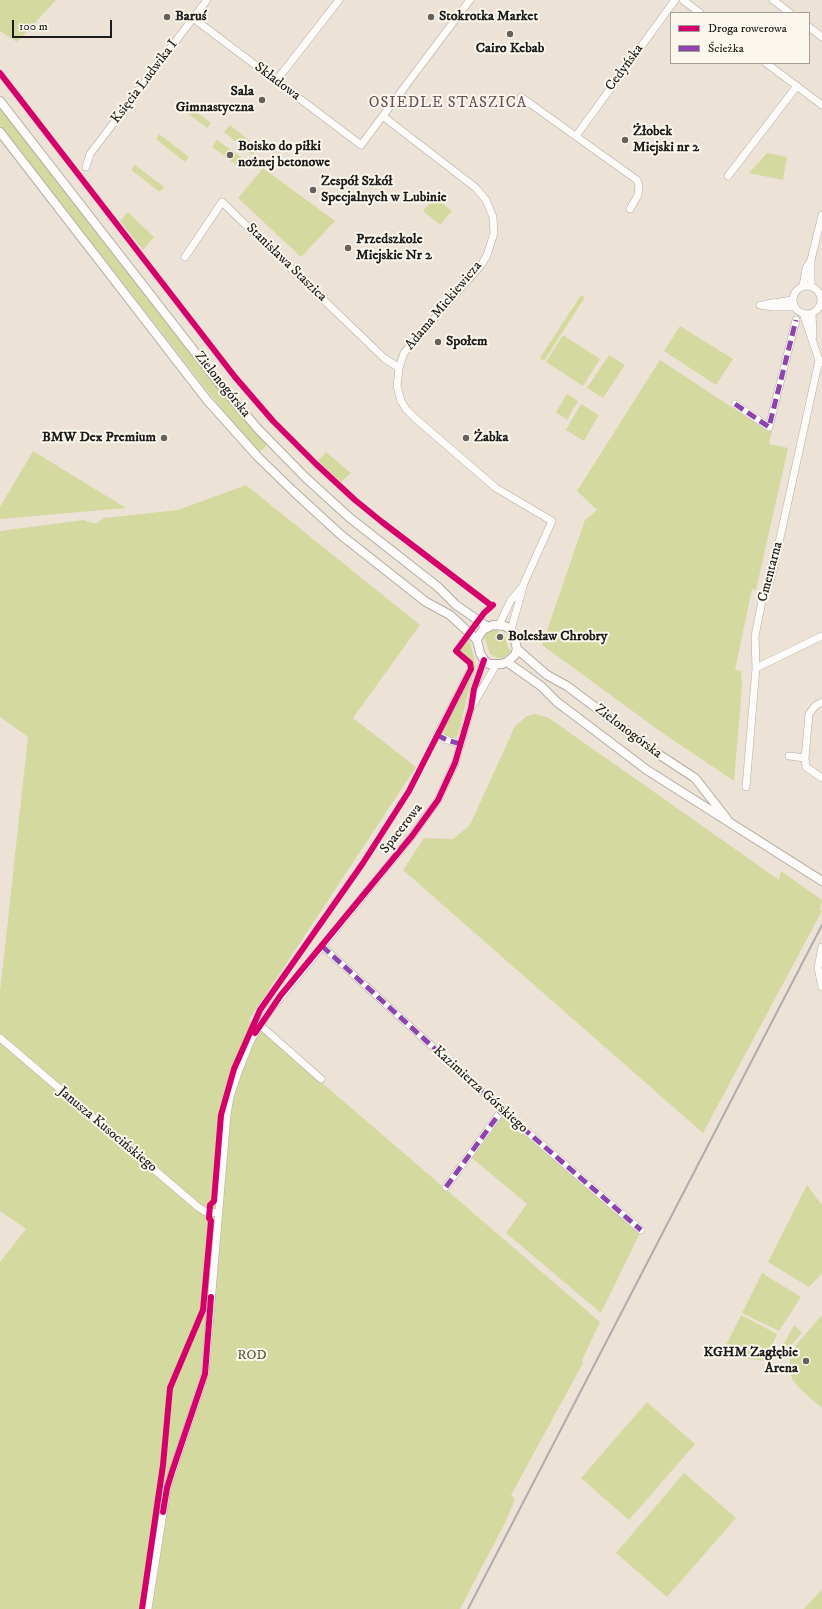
<!DOCTYPE html>
<html>
<head>
<meta charset="utf-8">
<style>
	body { margin:0 }
	#map { position:relative; width:822px; height:1609px; overflow:hidden; background:#ece3d6; font-family:"IM FELL DW Pica",serif }
	canvas { display:block }
	.legend { position:absolute; left:670px; top:12px; width:140px; height:52px; box-sizing:border-box; background:#fbf7ec; border:1px solid #a29f99; margin:0; padding:5px 7px; list-style:none; font-size:12px; color:#1c1c1c }
	.legend li { display:flex; align-items:center; gap:8px; height:20px }
	.legend b { width:20px; border:1px solid #a29f99 }
	.scale { position:absolute; left:12px; top:20px; width:100px; height:18px; box-sizing:border-box; border:2px solid #1c1c1c; border-top:0; padding-left:5px; font-size:12px; line-height:14px; white-space:nowrap; color:#1c1c1c; -webkit-text-stroke:3px #fbf7ec; paint-order:stroke }
</style>
</head>
<body>
<div id="map">
<canvas width="822" height="1609"></canvas>
<ul class="legend">
<li><b style="height:5px;background:#d6006c"></b>Droga rowerowa</li>
<li><b style="height:5px;background:#8e44ad"></b>Ścieżka</li>
</ul>
<div class="scale">100 m</div>
</div>
<script>
const ctx = document.querySelector('canvas').getContext('2d');
ctx.lineJoin = 'round';
function fill(path, color) {
  ctx.fillStyle = color;
  ctx.fill(path, 'evenodd');
}
function shape(rows) {
  const path = new Path2D();
  for (const r of rows) {
    if (r.length === 3) {
      path.moveTo(r[0] + r[2], r[1]);
      path.arc(r[0], r[1], r[2], 0, 2 * Math.PI);
      continue;
    }
    path.moveTo(r[0], r[1]);
    for (let i = 2; i < r.length; i += 2) path.lineTo(r[i], r[i + 1]);
  }
  return path;
}
function strokePath(path, color, width, dash) {
  ctx.strokeStyle = color;
  ctx.lineWidth = width;
  ctx.lineCap = dash ? 'butt' : 'round';
  ctx.setLineDash(dash || []);
  ctx.stroke(path);
}
function label(font, color, halo, rows, align = 'center') {
  ctx.font = font + ' "IM FELL DW Pica",serif';
  ctx.lineWidth = 4;
  ctx.setLineDash([]);
  ctx.textBaseline = 'middle';
  ctx.strokeStyle = halo;
  ctx.fillStyle = color;
  for (const [text, x, y, turn = 0] of rows) {
    ctx.save();
    ctx.translate(x, y);
    ctx.rotate((+turn || 0) * Math.PI / 180);
    ctx.textAlign = isNaN(turn) ? turn : align;
    if (halo) ctx.strokeText(text, 0, 0);
    ctx.fillText(text, 0, 0);
    ctx.restore();
  }
}
fill(shape([
	[0,0,56,0,17,42,0,31],
	[182,101,211,123,207,128,178,106],
	[0,104,268,444,260,452,233,423,202,384,0,125],
	[230,125,258,148,252,155,224,132],
	[159,134,189,157,185,162,156,139],
	[217,140,248,162,242,169,212,147],
	[767,153,787,157,783,180,749,173],
	[135,165,164,187,160,192,131,170],
	[263,168,335,221,301,257,238,198],
	[435,197,452,211,440,225,423,211],
	[128,212,154,237,143,250,120,221],
	[581,295,585,297,544,361,540,358],
	[680,326,733,359,716,385,664,351],
	[563,335,600,359,583,386,546,362],
	[609,355,625,365,603,398,587,388],
	[660,360,765,429,772,431,769,444,788,448,756,590,752,589,735,670,741,671,742,687,734,781,664,734,542,645,585,520,597,510,577,491],
	[567,394,578,401,567,420,556,412],
	[581,404,599,415,584,441,566,430],
	[33,451,126,508,0,519,0,507],
	[326,452,351,473,341,482,318,461],
	[246,485,420,625,353,718,416,767,249,1020,600,1322,582,1360,583,1363,511,1495,515,1499,506,1521,460,1609,0,1609,0,1262,26,1229,0,1211,0,992,28,737,0,717,0,531,84,520,92,523,97,523,104,518,178,510],
	[496,630,505,635,508,647,511,651,506,656,502,658,497,658,490,654,484,637,488,632],
	[468,639,471,646,476,667,468,693,459,732,456,737,451,738,444,735,444,730,472,676,471,674,473,666,471,661,459,651],
	[535,714,549,718,779,880,781,871,822,900,820,910,822,911,703,1133,403,870,424,838,453,839,470,825,515,726,527,716],
	[503,1115,640,1233,601,1313,506,1233,527,1204,472,1158],
	[807,1185,822,1205,822,1273,809,1287,768,1262],
	[762,1273,801,1297,779,1331,742,1313],
	[741,1315,777,1334,765,1361,721,1355],
	[822,1315,822,1408,800,1389,792,1379,789,1367,791,1355,797,1344],
	[794,1325,802,1333,781,1356,776,1358],
	[647,1402,695,1444,629,1520,581,1478],
	[684,1473,736,1518,667,1597,616,1553],
	[822,1589,822,1609,804,1609]
]), '#d4d99f');
const minor = shape([
	[683,0,700,13],
	[773,0,790,13],
	[193,18,361,145,470,0],
	[809,27,822,37],
	[766,63,822,105],
	[276,81,339,0],
	[521,97,637,180,639,185,638,195,630,209],
	[384,117,476,188,486,200,493,217,494,233,487,255,482,264,404,353,399,368,397,386,401,401,406,409,416,419,496,488,552,521,524,583,511,630],
	[576,136,675,0],
	[86,167,90,154,207,0],
	[728,176,797,86],
	[185,257,222,202,384,358,399,368],
	[803,286,806,268,811,260,822,215],
	[811,286,811,260],
	[807,300,14],
	[766,304,793,300],
	[760,305,773,307,795,307],
	[803,313,820,363],
	[812,313,813,336],
	[735,404,769,427,796,320],
	[499,625,511,600,522,587],
	[756,668,822,636],
	[822,702,815,706,809,714,805,758,806,767,822,778],
	[472,706,496,665],
	[461,744,447,740,437,735,469,673],
	[789,756,805,758],
	[746,787,756,668,755,636,762,601,771,579,819,360],
	[322,946,502,1110,641,1230],
	[822,947,818,968,822,987],
	[260,1025,321,1079],
	[0,1038,198,1207,206,1212,218,1213],
	[446,1187,502,1110],
	[148,1609,167,1488,205,1374,227,1115,230,1097,239,1070,251,1040,268,1013,412,836,438,800,455,763,471,708,474,689,484,660]
]);
const major = shape([
	[0,101,219,383,258,429,306,478,350,518,438,587,456,605,488,627],
	[0,132,207,400,258,457,293,491,341,535,426,602,450,615,477,640],
	[493,625,505,626,511,630,514,636,517,649,515,655,507,662,502,664,489,664,484,660,480,653,477,640,480,634,483,630,493,625],
	[517,649,547,675,567,686,652,750,695,778,727,819],
	[507,662,541,686,557,702,647,770,822,881]
]);
strokePath(minor, '#b2aca4', 8);
strokePath(major, '#b2aca4', 10);
strokePath(minor, '#fcfbf9', 7);
strokePath(major, '#fcfbf9', 8);
strokePath(shape([
	[468,1609,822,925]
]), '#afadac', 2);
strokePath(shape([
	[735,404,769,427,796,320],
	[437,735,447,740,461,744],
	[322,946,502,1110,641,1230],
	[446,1187,502,1110]
]), '#8e44ad', 5, [10, 5]);
strokePath(shape([
	[0,73,235,377,273,421,316,464,355,500,382,522,492,606],
	[255,1033,281,995,412,836,438,800,455,763,471,708,474,689,484,660],
	[163,1512,167,1488,172,1472,205,1374,211,1297],
	[142,1609,163,1465,170,1388,203,1310,211,1221,209,1218,210,1205,214,1201,221,1115,234,1069,260,1010,363,863,409,791,471,669,470,663,456,651,484,613,493,605]
]), '#d6006c', 6);
for (const [x, y, r, color] of [
	[167,17,4,"#65625d"],
	[431,17,4,"#65625d"],
	[510,34,4,"#65625d"],
	[262,100,4,"#65625d"],
	[625,140,4,"#65625d"],
	[230,155,4,"#65625d"],
	[313,190,4,"#65625d"],
	[348,248,4,"#65625d"],
	[438,342,4,"#65625d"],
	[164,438,4,"#65625d"],
	[466,438,4,"#65625d"],
	[500,637,4,"#65625d"],
	[806,1361,4,"#65625d"]
]) {
  const dot = new Path2D();
  dot.arc(x, y, r, 0, 2 * Math.PI);
  ctx.fillStyle = color;
  ctx.fill(dot);
  strokePath(dot, '#fbf7ec', 1.5);
}
label('bold 14px', '#1c1c1c', '#fbf7ec', [
	["Baruś",175,17],
	["Stokrotka Market",439,17],
	["Cairo Kebab",510,49,"center"],
	["Sala",254,92,"right"],
	["Gimnastyczna",254,108,"right"],
	["Żłobek",633,132],
	["Miejski nr 2",633,148],
	["Boisko do piłki",238,147],
	["nożnej betonowe",238,163],
	["Zespół Szkół",321,182],
	["Specjalnych w Lubinie",321,198],
	["Przedszkole",356,240],
	["Miejskie Nr 2",356,256],
	["Społem",446,342],
	["BMW Dex Premium",156,438,"right"],
	["Żabka",474,438],
	["Bolesław Chrobry",508,637],
	["KGHM Zagłębie",798,1353,"right"],
	["Arena",798,1369,"right"]
], 'left');
label('14px', '#1c1c1c', '#fbf7ec', [
	["Cedyńska",625,68,-54],
	["Księcia Ludwika I",145,82,-53],
	["Składowa",277,82,37],
	["Stanisława Staszica",286,263,44],
	["Adama Mickiewicza",444,306,-50],
	["Zielonogórska",222,385,51],
	["Cmentarna",771,572,-75],
	["Zielonogórska",628,732,37],
	["Spacerowa",402,829,-52],
	["Kazimierza Górskiego",480,1090,42],
	["Janusza Kusocińskiego",107,1130,40]
]);
label('14px', '#555b3a', '#fbf7ec', [
	["ROD",252,1356]
]);
ctx.letterSpacing = '1px';
label('15px', '#684e56', '#fbf7ec', [
	["OSIEDLE STASZICA",448,104]
]);
ctx.letterSpacing = '0px';
</script>
</body>
</html>
